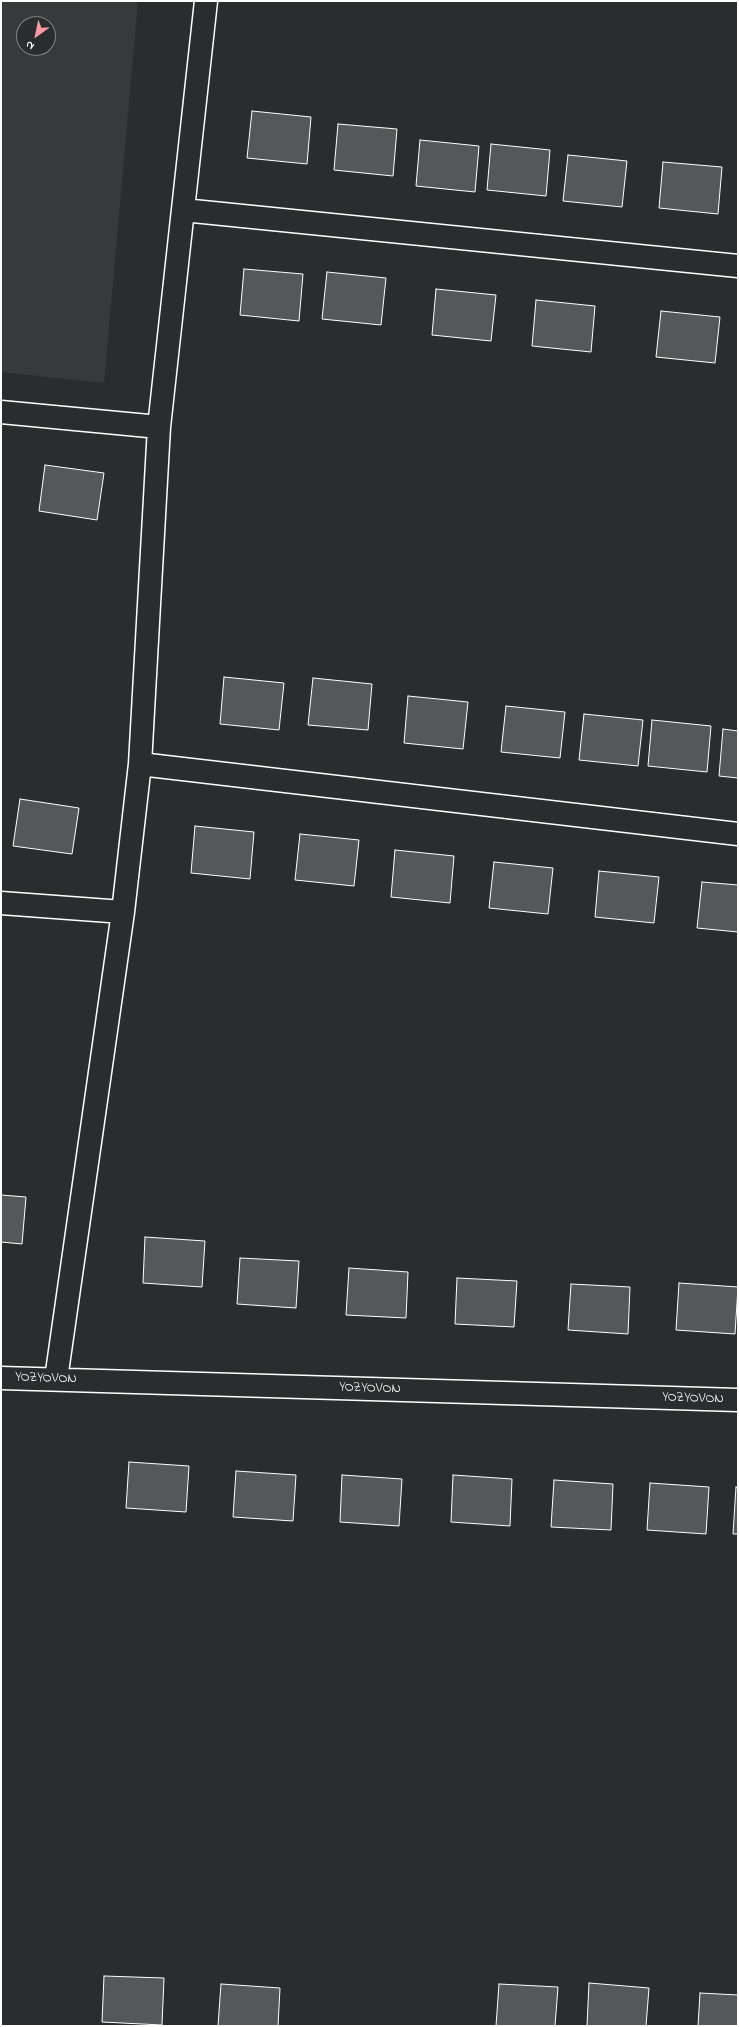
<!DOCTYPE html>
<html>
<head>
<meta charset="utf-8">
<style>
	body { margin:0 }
	#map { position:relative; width:739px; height:2027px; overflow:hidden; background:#2a2d2e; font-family:"Indie Flower",sans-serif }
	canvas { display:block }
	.frame { position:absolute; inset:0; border:2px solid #fff; pointer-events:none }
	.north { position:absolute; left:16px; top:16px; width:40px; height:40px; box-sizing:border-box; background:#2a2d2e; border:1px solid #7f8182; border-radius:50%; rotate:213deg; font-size:11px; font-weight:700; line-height:16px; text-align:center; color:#fff }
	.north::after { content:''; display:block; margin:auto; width:14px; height:18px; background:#ff9aa2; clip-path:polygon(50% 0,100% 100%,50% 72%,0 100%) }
</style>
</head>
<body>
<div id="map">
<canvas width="739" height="2027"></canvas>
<div class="frame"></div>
<div class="north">N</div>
</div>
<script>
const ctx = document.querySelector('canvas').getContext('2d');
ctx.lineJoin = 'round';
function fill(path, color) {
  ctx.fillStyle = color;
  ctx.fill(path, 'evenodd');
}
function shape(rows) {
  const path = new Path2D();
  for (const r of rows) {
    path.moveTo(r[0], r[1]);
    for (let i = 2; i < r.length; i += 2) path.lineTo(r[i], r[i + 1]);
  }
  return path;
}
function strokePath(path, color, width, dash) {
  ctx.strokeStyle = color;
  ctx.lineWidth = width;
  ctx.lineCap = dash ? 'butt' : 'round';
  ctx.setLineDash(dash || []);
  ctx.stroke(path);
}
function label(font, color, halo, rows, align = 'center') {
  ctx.font = font + ' "Indie Flower",sans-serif';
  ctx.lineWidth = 4;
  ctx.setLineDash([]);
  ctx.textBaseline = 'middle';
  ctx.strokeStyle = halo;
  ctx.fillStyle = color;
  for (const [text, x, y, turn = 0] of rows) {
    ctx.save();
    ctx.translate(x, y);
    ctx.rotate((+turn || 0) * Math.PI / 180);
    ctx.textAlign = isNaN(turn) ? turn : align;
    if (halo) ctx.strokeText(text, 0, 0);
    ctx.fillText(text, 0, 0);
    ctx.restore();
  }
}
fill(shape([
	[1,1,138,1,104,383,1,372],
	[24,24,48,24,48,48,24,48]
]), '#373a3b');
const building = shape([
	[252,111,311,117,307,164,247,158,252,111],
	[338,124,397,129,393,176,334,170,338,124],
	[420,140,479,146,475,192,416,186,420,140],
	[491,144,550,150,546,196,487,190,491,144],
	[568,155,627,161,622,207,563,201,568,155],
	[663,162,722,167,718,214,659,208,663,162],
	[244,269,303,274,299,321,240,315,244,269],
	[327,272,386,278,381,325,322,319,327,272],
	[436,289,496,295,491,341,432,335,436,289],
	[536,300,595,306,591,352,532,346,536,300],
	[661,311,720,317,715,363,656,357,661,311],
	[45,465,104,473,97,520,39,511,45,465],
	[224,677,284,683,279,730,220,724,224,677],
	[313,678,372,684,368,730,308,725,313,678],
	[408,696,468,702,463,749,404,743,408,696],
	[506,706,565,712,560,758,501,752,506,706],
	[584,714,643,720,638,766,579,760,584,714],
	[652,720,711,726,707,772,648,766,652,720],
	[723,729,738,731,738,778,719,776,723,729],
	[20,799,79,808,72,854,13,846,20,799],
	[195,826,254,832,250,879,191,873,195,826],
	[300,834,359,840,354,886,295,880,300,834],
	[395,850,454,856,450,903,391,897,395,850],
	[494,862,553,868,548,914,489,908,494,862],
	[599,871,659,877,654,923,595,917,599,871],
	[702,882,738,885,738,932,697,928,702,882],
	[1,1195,26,1197,22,1244,1,1242,1,1195],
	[145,1237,205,1241,202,1287,143,1283,145,1237],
	[240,1258,299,1261,296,1308,237,1304,240,1258],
	[349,1268,408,1272,406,1318,346,1315,349,1268],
	[457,1278,517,1281,514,1327,455,1324,457,1278],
	[679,1283,738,1287,735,1334,676,1330,679,1283],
	[571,1284,630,1287,628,1334,568,1330,571,1284],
	[129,1462,189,1466,186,1512,126,1508,129,1462],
	[236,1471,296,1475,293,1521,233,1517,236,1471],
	[342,1475,402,1479,399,1526,340,1522,342,1475],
	[453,1475,512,1479,510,1526,451,1522,453,1475],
	[554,1480,613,1484,611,1530,551,1527,554,1480],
	[650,1483,709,1487,706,1534,647,1530,650,1483],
	[736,1487,738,1488,738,1534,733,1534,736,1487],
	[104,1976,164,1978,162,2025,102,2022,104,1976],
	[589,1983,649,1988,646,2026,587,2026,589,1983],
	[221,1984,280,1988,278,2026,218,2026,221,1984],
	[499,1984,558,1987,555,2026,496,2026,499,1984],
	[700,1993,738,1995,738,2026,698,2026,700,1993]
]);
fill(building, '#555758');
strokePath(building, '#fff', 1);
const minor = shape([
	[183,210,738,266],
	[1,412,159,427],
	[140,764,738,834],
	[1,903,123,912],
	[1,1378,738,1400],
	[56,1379,123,912,140,764,159,427,206,1]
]);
strokePath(minor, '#fff', 25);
strokePath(minor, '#2a2d2e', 22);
label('14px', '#fff', '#2a2d2e', [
	["YOZYOVON",46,1379,2],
	["YOZYOVON",370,1389,2],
	["YOZYOVON",693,1399,2]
]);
</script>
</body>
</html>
